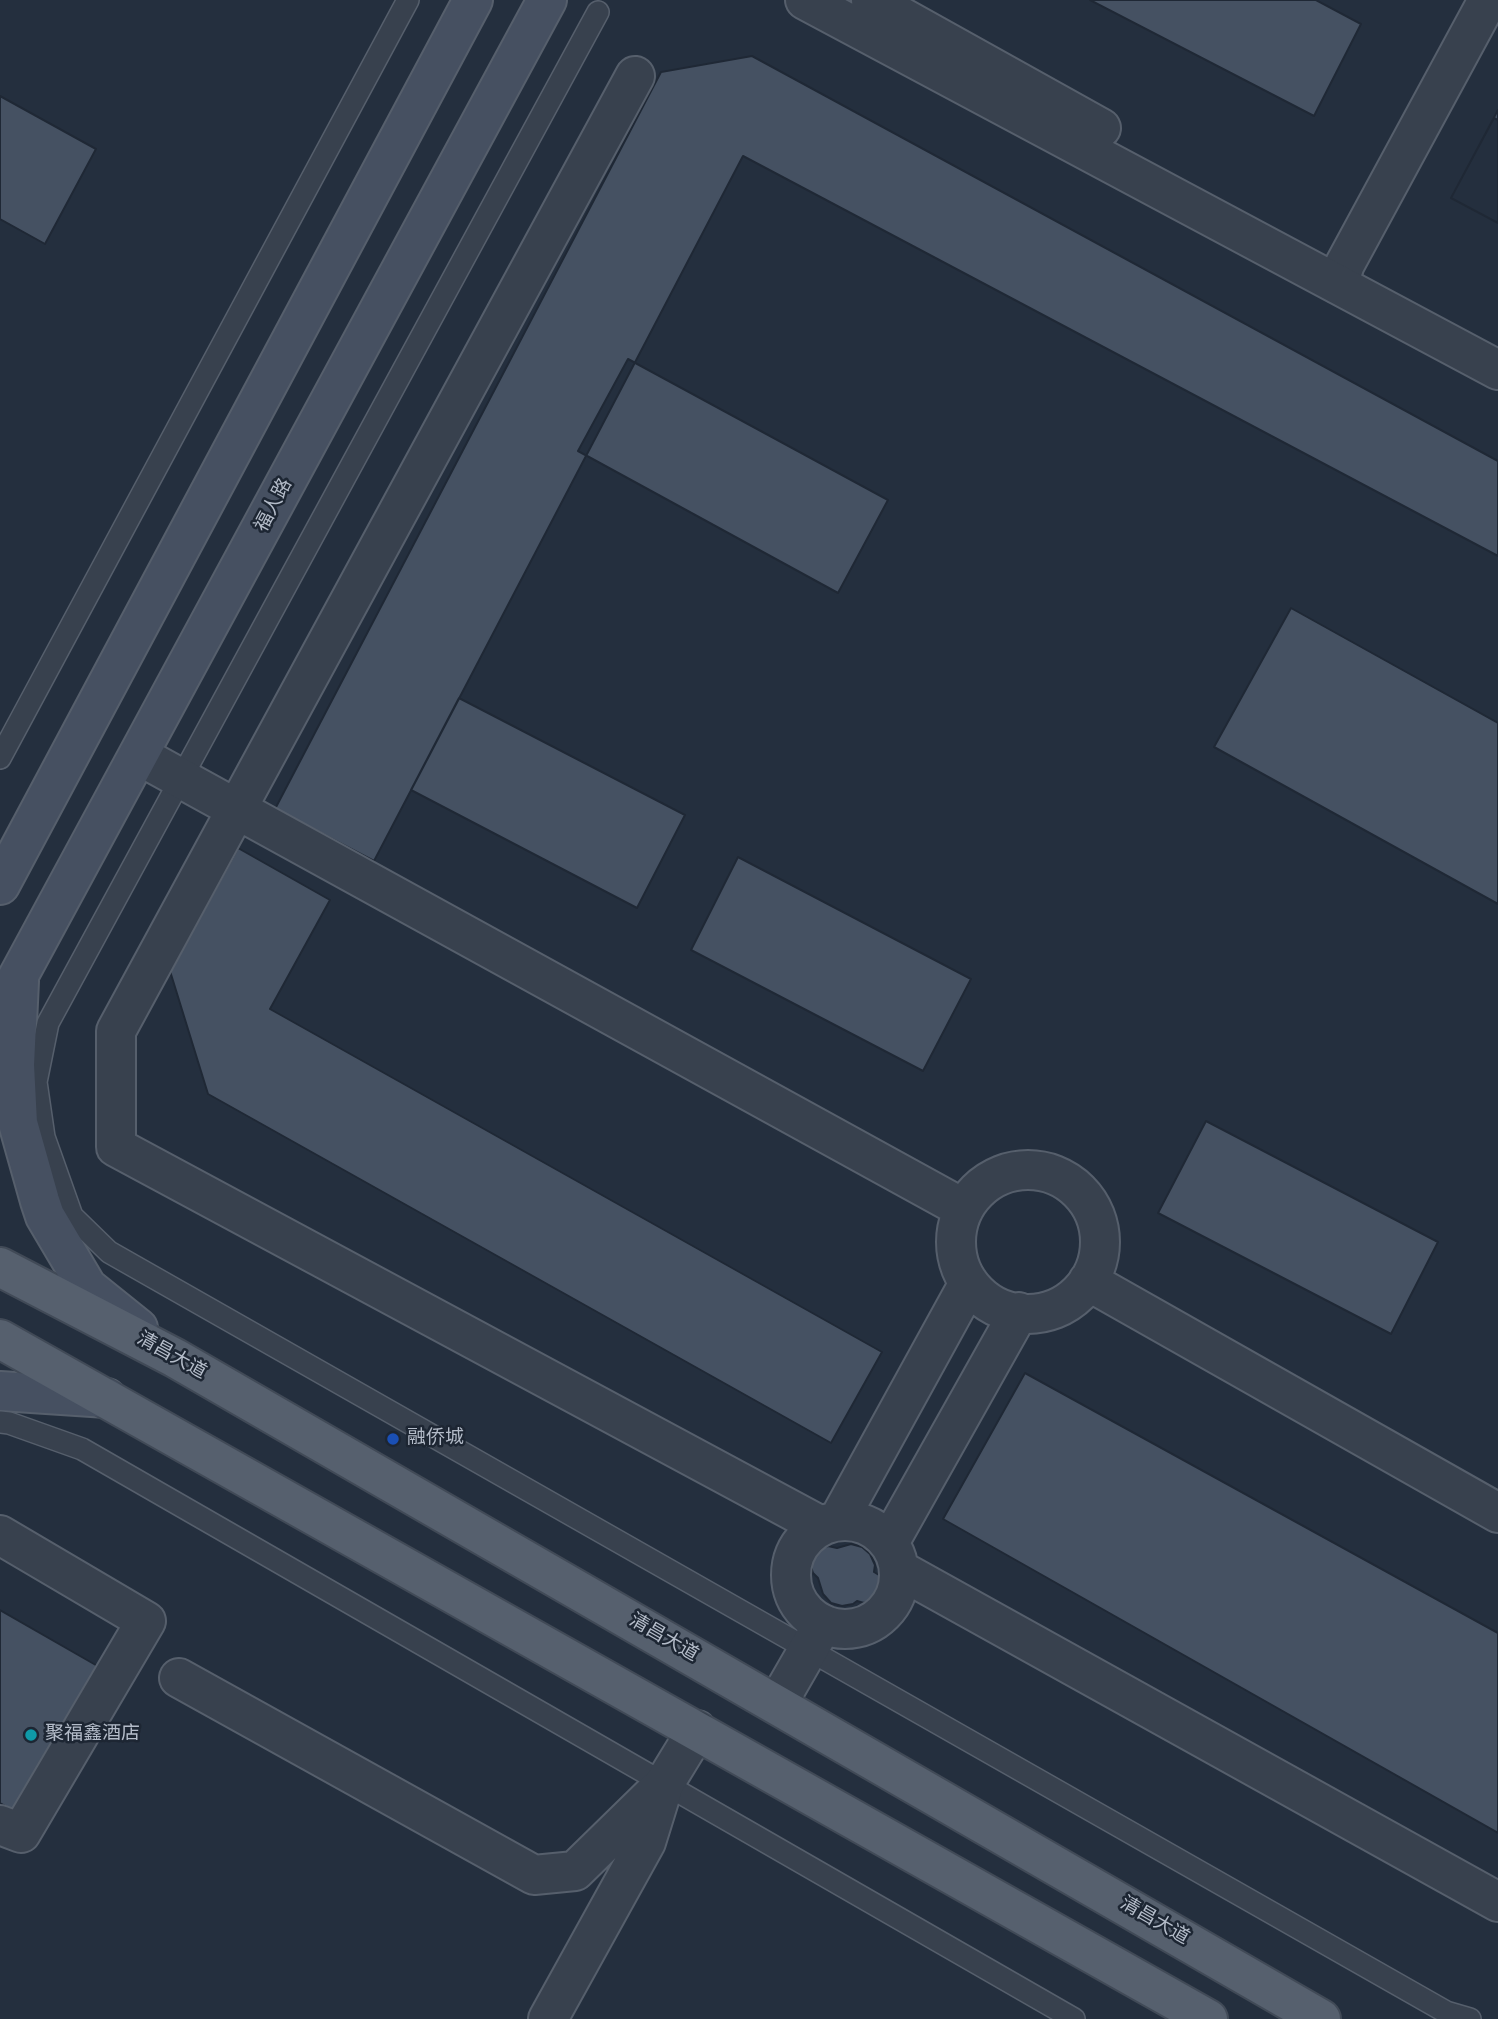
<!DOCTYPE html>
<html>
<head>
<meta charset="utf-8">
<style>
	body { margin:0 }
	canvas { display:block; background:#242f3e }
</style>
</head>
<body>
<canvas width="1498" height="2019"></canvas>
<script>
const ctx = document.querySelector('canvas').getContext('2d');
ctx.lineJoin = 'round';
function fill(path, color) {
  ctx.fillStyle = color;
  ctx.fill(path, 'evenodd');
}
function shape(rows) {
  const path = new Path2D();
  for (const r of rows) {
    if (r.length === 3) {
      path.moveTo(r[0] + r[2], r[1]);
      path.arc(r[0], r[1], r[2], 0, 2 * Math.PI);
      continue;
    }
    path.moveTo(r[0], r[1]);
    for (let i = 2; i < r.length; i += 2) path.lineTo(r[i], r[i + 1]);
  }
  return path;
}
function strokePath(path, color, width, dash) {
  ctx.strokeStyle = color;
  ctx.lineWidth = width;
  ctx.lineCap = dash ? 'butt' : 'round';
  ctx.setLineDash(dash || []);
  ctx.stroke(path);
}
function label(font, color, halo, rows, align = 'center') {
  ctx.font = font + ' Overpass,"Noto Sans SC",sans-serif';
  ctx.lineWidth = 5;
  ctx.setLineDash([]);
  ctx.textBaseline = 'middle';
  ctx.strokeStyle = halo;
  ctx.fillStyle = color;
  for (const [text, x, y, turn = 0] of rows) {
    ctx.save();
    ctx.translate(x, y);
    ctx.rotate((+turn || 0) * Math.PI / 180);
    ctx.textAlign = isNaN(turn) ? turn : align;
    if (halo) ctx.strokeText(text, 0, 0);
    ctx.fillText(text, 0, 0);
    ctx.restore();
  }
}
const building = shape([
	[1090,0,1316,0,1361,24,1314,116,1090,0],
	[752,56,1498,461,1498,556,743,156,374,861,275,809,661,72,752,56],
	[0,96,96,149,45,244,0,219,0,96],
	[1498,110,1498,223,1451,198,1498,110],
	[1494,118,1498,120,1498,223,1451,198,1494,118],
	[628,359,888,500,838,593,578,451,628,359],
	[1291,608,1498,723,1498,904,1214,747,1291,608],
	[459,698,685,815,637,908,411,790,459,698],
	[238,848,330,900,270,1009,882,1352,831,1443,208,1094,170,971,238,848],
	[738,857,971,979,923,1071,691,950,738,857],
	[1206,1121,1438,1242,1391,1334,1158,1213,1206,1121],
	[1025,1373,1498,1633,1498,1833,943,1519,1025,1373],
	[851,1544,862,1547,870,1554,875,1565,874,1572,879,1575,881,1584,879,1593,873,1600,864,1603,857,1601,853,1604,842,1606,831,1603,823,1594,818,1578,813,1573,810,1564,812,1555,819,1549,828,1546,837,1548,851,1544],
	[0,1610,101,1668,19,1814,0,1803,0,1610]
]);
fill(building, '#455162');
strokePath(building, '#1f2835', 2);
const service = shape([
	[598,12,48,1023,36,1082,44,1137,72,1216,109,1252,1446,2012,1470,2019],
	[0,758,408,0],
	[0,1422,9,1423,82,1449,1074,2019]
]);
const minor = shape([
	[635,76,116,1031,116,1147,821,1526],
	[1338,284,1345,264,1488,0],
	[140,756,964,1209],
	[1028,1242,72],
	[1088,1281,1498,1513],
	[838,1521,969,1283],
	[845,1575,54],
	[0,1535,146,1621,21,1833,0,1825],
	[889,1543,1019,1312],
	[900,1570,1498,1902],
	[179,1678,534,1875,575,1871,664,1784],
	[777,1704,823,1624],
	[548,2019,646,1842,664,1784,697,1730]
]);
const tertiary = shape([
	[805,0,1498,370],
	[871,0,1101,128]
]);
const secondary = shape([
	[0,885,473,0],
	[19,981,15,1065,18,1123,40,1201,45,1216,87,1287,138,1328],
	[0,1010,547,0],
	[0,1391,107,1398]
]);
const primary = shape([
	[0,1267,175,1358,1321,2019],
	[0,1339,1208,2019]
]);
strokePath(service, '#565f6c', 24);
strokePath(minor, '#565f6c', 42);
strokePath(tertiary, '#565f6c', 42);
strokePath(secondary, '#565f6c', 42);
strokePath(primary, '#414a57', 42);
strokePath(service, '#38414e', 21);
strokePath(minor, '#38414e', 38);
strokePath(tertiary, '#38414e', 38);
strokePath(secondary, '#465061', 38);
strokePath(primary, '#56606e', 38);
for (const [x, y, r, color] of [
	[393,1439,7,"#1a4fb4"],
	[31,1735,7,"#0f9aa8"]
]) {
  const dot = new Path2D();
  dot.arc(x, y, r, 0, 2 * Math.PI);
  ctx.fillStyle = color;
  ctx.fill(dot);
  strokePath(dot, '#1d2633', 2.5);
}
label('19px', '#b4bcc9', '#1d2633', [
	["福人路",275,506,-62],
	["清昌大道",171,1357,29],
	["清昌大道",663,1639,30],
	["清昌大道",1154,1922,30]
]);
label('19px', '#b4bcc9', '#1d2633', [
	["融侨城",407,1439],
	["聚福鑫酒店",45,1735]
], 'left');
</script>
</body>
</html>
